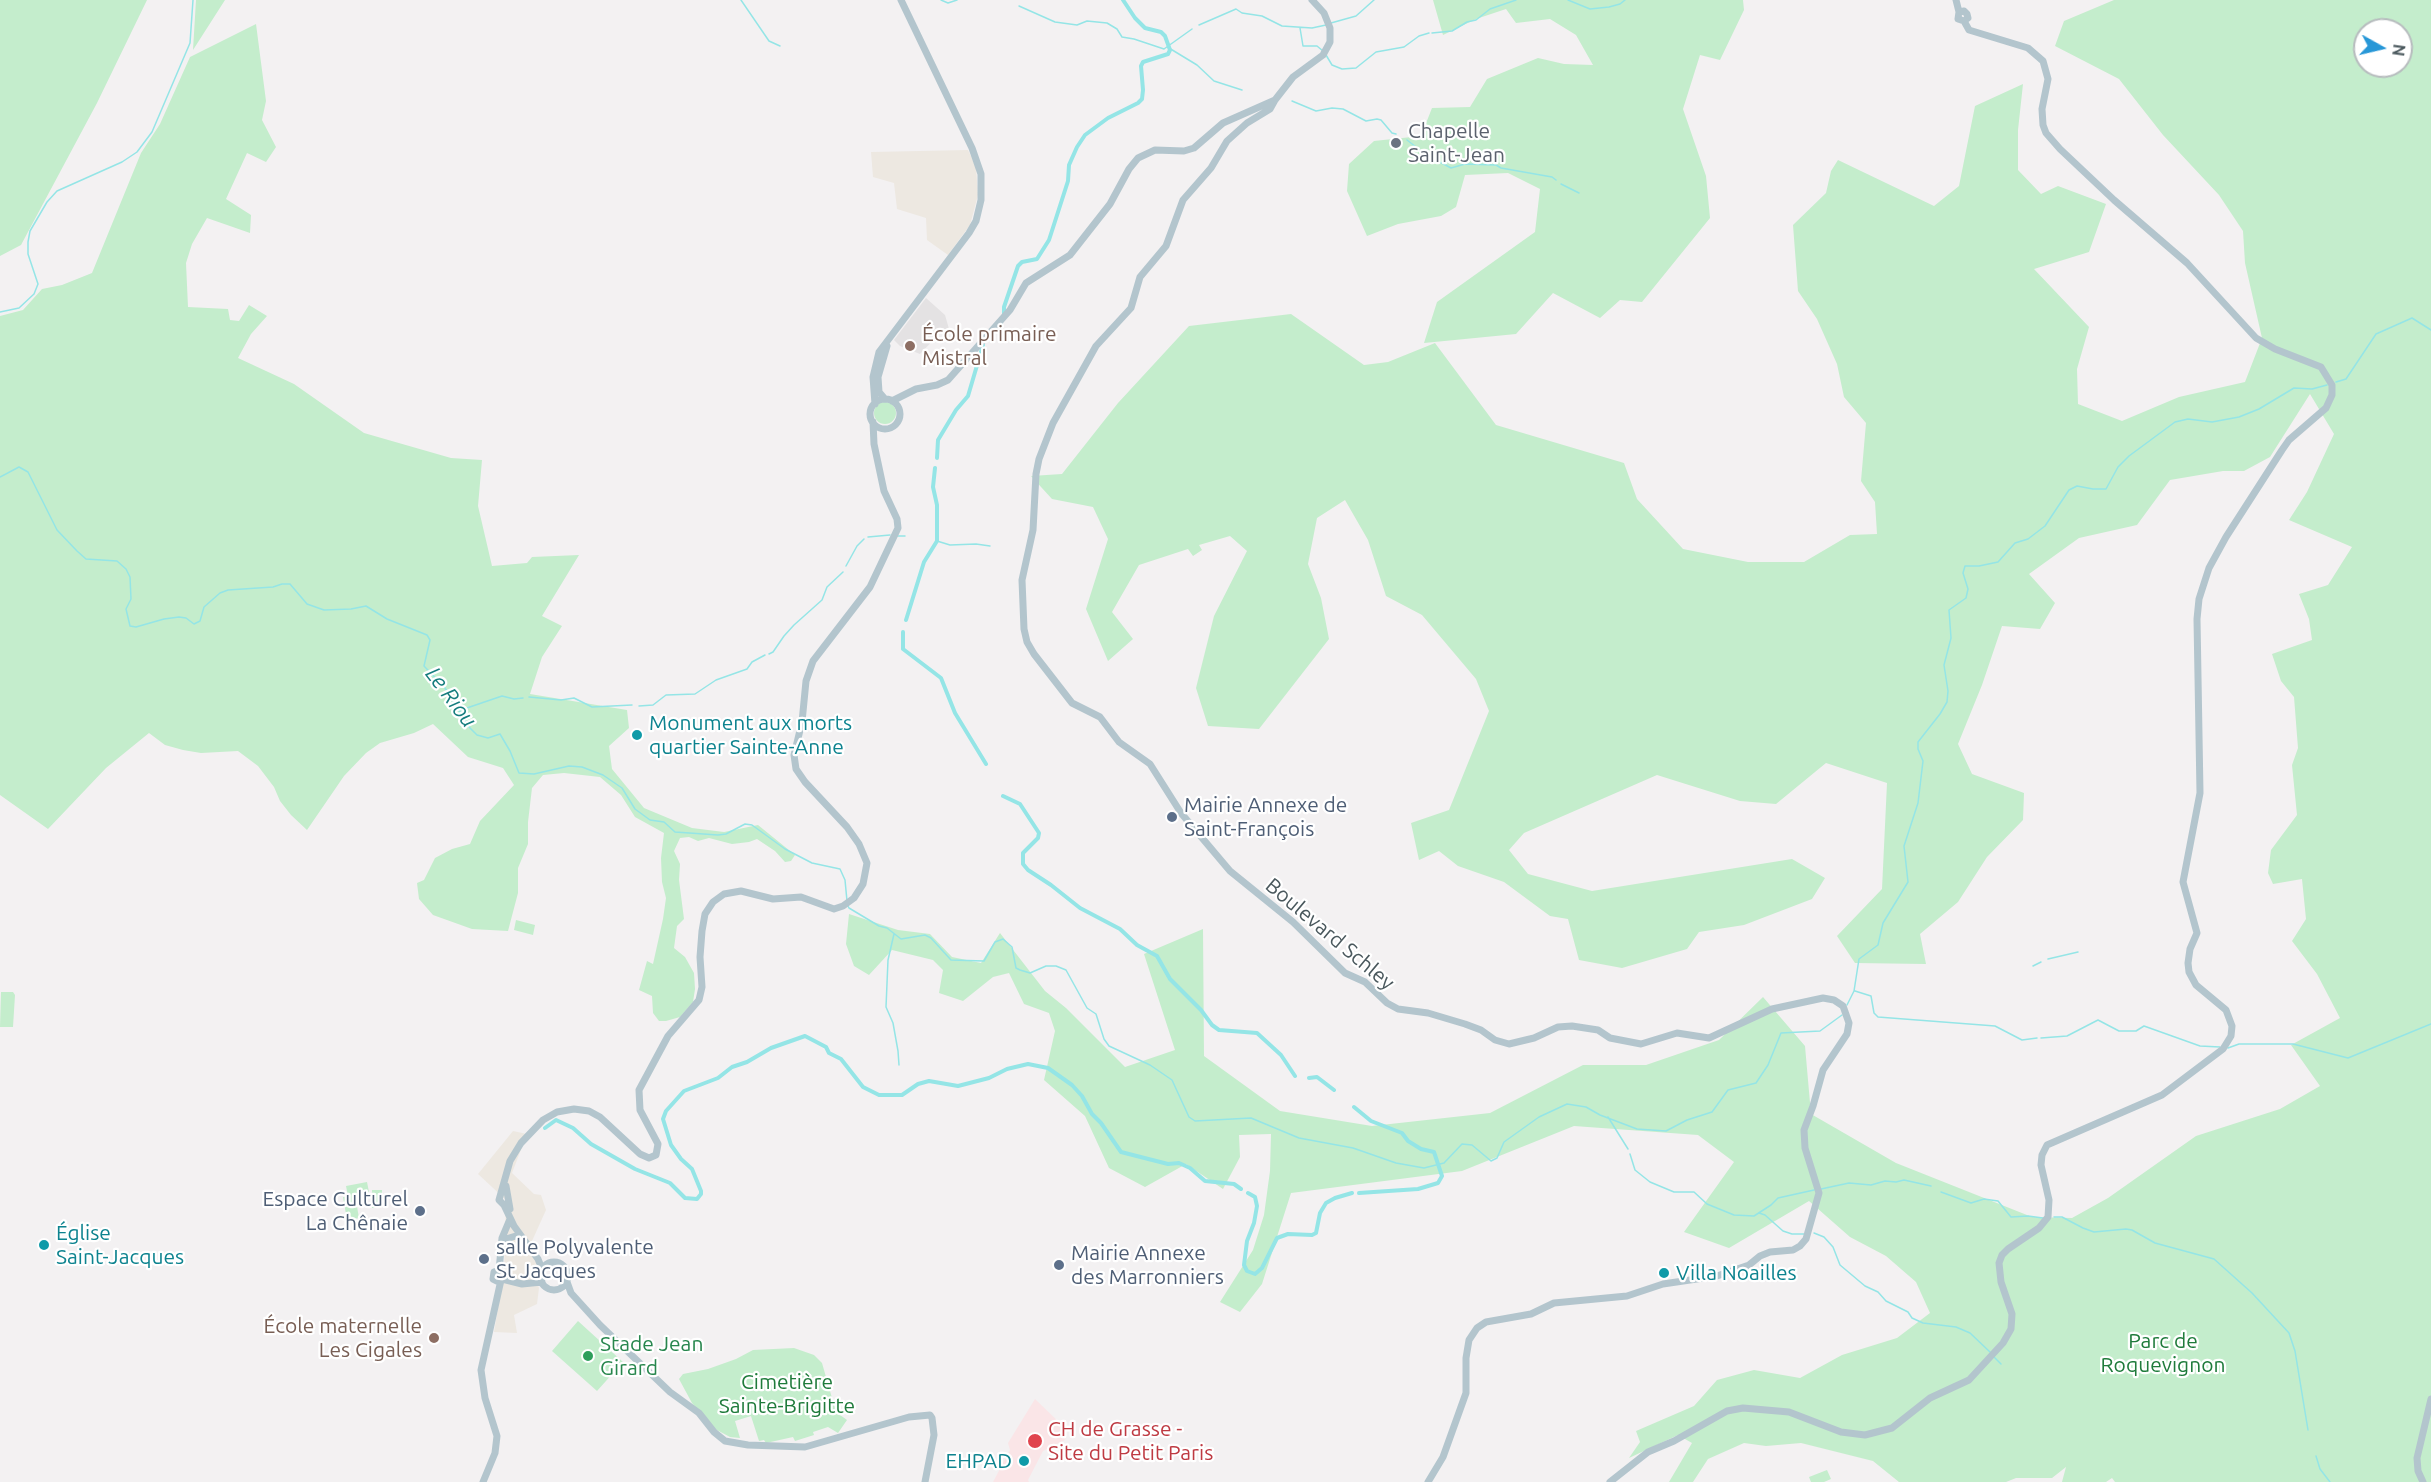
<!DOCTYPE html>
<html>
<head>
<meta charset="utf-8">
<style>
	body { margin:0 }
	#map { position:relative; width:2431px; height:1482px; overflow:hidden; background:#f3f1f2; font-family:Ubuntu,sans-serif }
	canvas { display:block }
	.north { position:absolute; left:2353px; top:18px; width:60px; height:60px; box-sizing:border-box; background:#fff; border:2px solid #b7bcbe; border-radius:50%; rotate:98deg; font-size:16px; font-weight:700; line-height:24px; text-align:center; color:#4a585d }
	.north::after { content:''; display:block; margin:auto; width:21px; height:27px; background:#2797d7; clip-path:polygon(50% 0,100% 100%,50% 72%,0 100%) }
</style>
</head>
<body>
<div id="map">
<canvas width="2431" height="1482"></canvas>
<div class="north">N</div>
</div>
<script>
const ctx = document.querySelector('canvas').getContext('2d');
ctx.lineJoin = 'round';
function fill(path, color) {
  ctx.fillStyle = color;
  ctx.fill(path, 'evenodd');
}
function shape(rows) {
  const path = new Path2D();
  for (const r of rows) {
    if (r.length === 3) {
      path.moveTo(r[0] + r[2], r[1]);
      path.arc(r[0], r[1], r[2], 0, 2 * Math.PI);
      continue;
    }
    path.moveTo(r[0], r[1]);
    for (let i = 2; i < r.length; i += 2) path.lineTo(r[i], r[i + 1]);
  }
  return path;
}
function strokePath(path, color, width, dash) {
  ctx.strokeStyle = color;
  ctx.lineWidth = width;
  ctx.lineCap = dash ? 'butt' : 'round';
  ctx.setLineDash(dash || []);
  ctx.stroke(path);
}
function label(font, color, halo, rows, align = 'center') {
  ctx.font = font + ' Ubuntu,sans-serif';
  ctx.lineWidth = 4.5;
  ctx.setLineDash([]);
  ctx.textBaseline = 'middle';
  ctx.strokeStyle = halo;
  ctx.fillStyle = color;
  for (const [text, x, y, turn = 0] of rows) {
    ctx.save();
    ctx.translate(x, y);
    ctx.rotate((+turn || 0) * Math.PI / 180);
    ctx.textAlign = isNaN(turn) ? turn : align;
    if (halo) ctx.strokeText(text, 0, 0);
    ctx.fillText(text, 0, 0);
    ctx.restore();
  }
}
fill(shape([
	[968,150,976,167,978,195,970,225,948,255,927,240,926,218,897,209,894,183,873,177,871,152],
	[513,1131,527,1134,512,1173,534,1194,541,1195,546,1210,532,1241,537,1263,533,1275,539,1288,537,1304,514,1315,517,1333,494,1332,504,1271,506,1200,478,1174]
]), '#ede8e1');
fill(shape([
	[926,298,945,315,949,329,943,330,920,354,900,346,894,340]
]), '#e4e2e3');
fill(shape([
	[1035,1399,1061,1424,1065,1440,1043,1451,1028,1480,1029,1482,993,1482,1010,1450,1008,1443]
]), '#fae5e7');
fill(shape([
	[0,0,147,0,97,103,21,245,0,256],
	[196,0,225,0,193,50],
	[1433,0,1743,0,1744,10,1720,60,1700,55,1683,109,1706,176,1710,218,1642,302,1620,300,1600,318,1553,293,1516,334,1424,343,1437,302,1535,232,1540,189,1508,173,1465,175,1456,207,1441,216,1398,224,1367,236,1347,191,1349,164,1374,141,1421,136,1432,108,1470,107,1487,79,1538,58,1564,64,1593,65,1576,35,1550,19,1516,23,1506,9,1476,19,1443,35],
	[2114,0,2431,0,2431,1482,2115,1482,2112,1478,2106,1482,2062,1482,2066,1467,2052,1478,2016,1478,2006,1482,1899,1482,1873,1461,1801,1443,1766,1446,1744,1443,1708,1459,1693,1482,1669,1482,1692,1443,1678,1435,1629,1458,1640,1442,1636,1431,1694,1406,1717,1380,1754,1370,1800,1378,1842,1355,1897,1338,1930,1313,1916,1282,1886,1256,1850,1237,1809,1201,1729,1248,1684,1232,1734,1162,1698,1135,1574,1126,1462,1171,1291,1193,1262,1284,1240,1312,1220,1302,1253,1250,1264,1215,1270,1171,1271,1134,1239,1135,1240,1157,1223,1189,1186,1164,1145,1187,1109,1168,1085,1116,1044,1080,1055,1031,1049,1013,1024,1004,1009,973,993,977,963,1001,939,993,943,970,933,960,892,950,869,975,854,966,846,944,849,914,898,930,930,934,952,957,981,963,1000,933,1045,991,1066,1008,1125,1067,1175,1050,1144,954,1203,929,1204,1056,1280,1111,1372,1126,1490,1113,1583,1065,1646,1065,1719,1040,1763,997,1805,1046,1811,1114,1896,1163,2032,1217,2072,1218,2108,1198,2196,1136,2280,1109,2320,1086,2291,1045,2340,1018,2317,974,2292,941,2306,919,2302,879,2273,884,2268,873,2271,850,2297,815,2292,765,2298,748,2294,697,2281,681,2272,654,2312,640,2309,619,2299,594,2328,585,2352,547,2289,520,2307,492,2334,434,2310,394,2270,457,2244,471,2223,471,2170,480,2137,525,2079,538,2029,574,2055,603,2040,629,2002,626,1982,685,1958,744,1972,774,2024,793,2023,820,1987,857,1958,902,1920,934,1926,964,1855,963,1837,936,1882,889,1887,783,1826,763,1776,804,1740,801,1657,775,1524,833,1509,850,1528,874,1592,891,1792,859,1825,878,1812,899,1744,925,1699,932,1687,949,1622,968,1579,960,1568,919,1550,916,1504,882,1458,866,1439,851,1419,860,1411,823,1449,810,1489,711,1476,679,1422,615,1386,596,1368,540,1345,500,1317,518,1308,564,1321,598,1329,639,1259,729,1208,726,1196,688,1214,616,1247,551,1230,536,1199,545,1202,550,1193,556,1188,549,1139,565,1112,612,1133,639,1108,661,1086,609,1108,539,1093,507,1052,499,1031,476,1062,474,1118,403,1189,326,1291,314,1364,365,1388,362,1435,343,1496,425,1624,463,1637,499,1683,549,1748,562,1804,562,1850,535,1877,534,1875,502,1861,481,1866,423,1844,397,1837,364,1817,319,1798,291,1793,225,1826,193,1831,171,1838,160,1934,206,1959,186,1975,106,2023,84,2018,130,2018,170,2041,194,2058,186,2106,204,2089,252,2034,269,2089,327,2077,369,2078,404,2122,421,2179,397,2245,382,2262,338,2245,263,2243,231,2219,195,2163,135,2119,79,2055,46,2064,21],
	[2365,30,2401,30,2401,66,2365,66],
	[256,24,266,101,262,120,276,147,266,162,247,153,226,199,251,215,250,233,207,218,192,244,186,263,188,307,228,309,230,320,239,321,249,305,267,316,251,334,238,358,294,384,364,433,451,458,482,460,478,506,492,566,527,563,532,557,579,555,542,616,562,626,542,657,530,694,627,710,629,728,609,746,612,769,644,808,692,828,724,832,758,825,795,855,791,861,785,862,775,851,757,839,749,842,732,844,709,838,698,841,689,837,680,838,674,851,680,864,679,880,684,919,677,926,674,948,685,957,694,973,695,989,693,1002,680,1017,666,1021,659,1021,653,1013,652,996,639,990,647,961,653,964,663,919,666,898,662,882,661,858,664,833,635,817,621,795,600,777,564,773,543,775,532,788,528,822,528,844,518,868,518,893,508,931,472,929,433,915,419,899,417,883,424,880,435,858,452,849,470,844,480,821,514,785,503,768,468,757,433,724,414,733,380,743,366,753,344,776,307,830,291,815,280,801,274,787,258,766,238,751,201,753,183,750,165,745,149,733,106,768,48,829,0,795,0,316,23,310,42,289,62,285,92,273,141,153,160,124,190,57],
	[885,413,11],
	[516,920,535,925,533,935,514,930],
	[1,992,13,992,15,995,13,1027,0,1027],
	[367,1182,369,1192,355,1195,359,1218,347,1220,343,1197,348,1196,346,1186],
	[372,1190,382,1190,382,1207,372,1208],
	[578,1321,623,1362,597,1391,552,1351],
	[794,1348,814,1355,822,1363,836,1412,847,1420,838,1433,828,1427,813,1432,814,1435,795,1441,793,1437,766,1443,764,1440,759,1441,751,1416,735,1421,740,1438,730,1437,715,1429,692,1403,679,1379,683,1374,708,1369,736,1359,753,1350],
	[1827,1470,1831,1479,1824,1482,1811,1482,1809,1477]
]), '#c4edcc');
strokePath(shape([
	[741,0,769,41,780,46],
	[941,0,948,3,957,0],
	[1568,0,1590,9,1609,7,1620,4,1625,0],
	[1019,6,1055,22,1077,25,1087,21,1107,23,1117,29,1122,37,1134,39,1164,49,1192,29],
	[1331,23,1356,16,1374,0],
	[1199,25,1236,9,1242,13,1262,16,1282,26,1312,28,1326,25],
	[1300,28,1303,46,1317,46,1323,51],
	[1432,33,1452,31,1467,22,1476,20,1490,9,1516,0],
	[1169,48,1197,65,1214,81,1242,90],
	[1326,55,1332,65,1342,69,1356,68,1376,52,1404,47,1419,36,1429,33],
	[1292,101,1316,111,1332,108,1343,109,1366,121,1377,119,1381,120,1392,133,1396,134],
	[1407,140,1425,154,1451,168,1465,164,1496,165,1501,168,1552,177,1556,180],
	[1561,184,1579,193],
	[0,312,19,308,34,294,38,284,28,254,28,242,30,231,47,202,57,191,122,162,137,152,152,132,190,43,193,0],
	[2336,382,2346,379,2376,334,2412,318,2431,330],
	[0,477,19,467,28,472,57,530,77,551,86,559,117,561,126,569,130,577,131,599,126,609,130,626,136,627,164,619,179,617,186,618,194,624,200,621,204,607,220,593,228,590,273,587,282,584,290,584,307,604,324,610,351,609,366,606,387,619,427,635,430,640,424,666,445,688,470,728,477,735,488,738,500,734,510,751,519,773,534,774,569,766,582,767,603,775,622,788,635,809,650,820,664,822,675,832,718,835,726,834,745,824,752,825,785,849,812,863,840,869,845,880,847,901],
	[898,536,905,536],
	[868,537,890,535],
	[937,541,950,545,976,544,990,546],
	[846,566,857,546,864,539],
	[769,654,773,652,784,636,794,625,822,600,827,587,843,572],
	[529,697,561,700,574,698,592,707,632,705],
	[639,706,653,705,666,695,695,694,716,680,747,669,752,662,765,655],
	[461,710,502,696,514,699,523,698],
	[848,906,849,908,879,926,887,928,901,939,925,935,931,938,951,960,984,961,995,942,1003,939,1012,947,1016,968,1020,970,1030,973,1046,966,1056,966,1066,970,1087,1008,1096,1014,1104,1039,1109,1046,1150,1065,1172,1080,1189,1117,1195,1121,1251,1118,1299,1138,1353,1148,1396,1163,1424,1168,1444,1163,1462,1144,1472,1145,1491,1161,1497,1158,1504,1142,1539,1117,1567,1104,1586,1107,1600,1115,1637,1129,1666,1131,1687,1120,1712,1112,1728,1090,1756,1083,1768,1065,1781,1033,1820,1031,1842,1015],
	[894,934,888,960,886,1007,893,1023,898,1051,899,1065],
	[2048,959,2078,952],
	[2033,966,2041,962],
	[1855,991,1871,996,1874,1013,1878,1017,1995,1026,2022,1040,2037,1038],
	[1847,1005,1854,991,1859,959,1878,945,1883,923,1908,882,1904,846,1918,803,1923,761,1918,749,1918,742,1940,714,1947,702,1948,691,1944,665,1951,638,1949,610,1966,598,1968,589,1963,573,1965,566,1979,566,1998,562,2015,543,2028,539,2045,526,2069,490,2077,486,2093,489,2106,489,2118,467,2129,456,2175,422,2188,419,2212,422,2239,417,2259,409,2294,388,2312,389,2327,385],
	[2041,1038,2067,1036,2098,1020,2119,1031,2136,1031,2144,1026,2200,1046,2220,1047],
	[2228,1048,2239,1044,2293,1044,2348,1058,2431,1024],
	[1608,1117,1628,1149],
	[1630,1154,1635,1170,1650,1182,1674,1192,1694,1192,1707,1204,1734,1215,1754,1216,1771,1205,1778,1198,1814,1190],
	[1821,1189,1849,1183,1871,1185,1885,1181,1896,1182,1904,1180,1931,1186],
	[1941,1192,1971,1203,1984,1199,1998,1201,2011,1217,2028,1216,2043,1218],
	[1759,1213,1765,1215,1783,1231,1792,1234,1804,1234],
	[2054,1217,2062,1217,2083,1228,2094,1232,2126,1229,2132,1230,2155,1243,2214,1259,2252,1293,2289,1333,2295,1351,2308,1430],
	[1814,1233,1824,1237,1833,1247,1840,1265,1865,1286,1878,1292,1886,1301,1908,1312,1912,1318,1923,1323,1956,1327,1970,1333,1990,1352],
	[1993,1356,2001,1364],
	[2316,1456,2320,1469,2330,1482]
]), '#94e5e6', 1.5);
strokePath(shape([
	[1004,315,1004,307,1018,266,1022,262,1037,259,1049,240,1068,181,1069,165,1077,147,1085,135,1108,118,1138,103,1142,99,1143,90,1141,66,1143,62,1168,54,1170,50,1165,36,1161,32,1145,28,1135,18,1123,0],
	[988,339,1001,324],
	[937,458,938,440,956,410,968,396,983,345],
	[906,620,924,562,937,541,937,505,933,487,935,468],
	[903,632,903,649,941,678,955,713,986,764],
	[1003,796,1020,804,1039,833,1038,838,1023,853,1023,864,1028,870,1051,885,1080,908,1120,929,1137,945,1157,956,1170,979,1201,1010,1212,1025,1219,1030,1257,1033,1281,1055,1295,1076],
	[1309,1078,1317,1077,1334,1090],
	[1354,1107,1371,1121,1402,1133,1408,1141,1421,1149,1434,1152,1442,1176,1438,1183,1418,1189,1359,1193],
	[545,1128,556,1120,573,1128,591,1144,635,1169,670,1183,685,1198,697,1199,701,1194,701,1191,692,1169,681,1159,671,1145,663,1119,666,1111,684,1091,718,1078,732,1067,747,1062,771,1048,805,1036,826,1047,829,1053,841,1059,863,1087,879,1095,902,1095,918,1084,929,1081,958,1086,989,1078,1007,1069,1028,1064,1048,1068,1072,1085,1082,1096,1092,1114,1101,1123,1121,1152,1168,1164,1179,1163,1190,1168,1205,1181,1234,1184,1241,1189],
	[1248,1193,1255,1197,1257,1206,1254,1223,1247,1241,1244,1265,1247,1271,1255,1274,1262,1268,1277,1238,1288,1234,1312,1235,1316,1233,1320,1213,1326,1203,1335,1198,1352,1193]
]), '#94e5e6', 4);
strokePath(shape([
	[1959,12,1964,11,1967,14,1968,18,1964,21],
	[1275,100,1270,109,1247,123,1227,141,1211,168,1183,200,1166,246,1140,277,1131,308,1096,346,1053,423,1039,459,1036,474,1033,530,1022,580,1024,629,1027,642,1034,654,1072,703,1100,717,1119,742,1150,764,1181,813,1230,871,1293,922,1345,973,1365,982,1387,1003,1398,1009,1428,1013,1465,1024,1481,1030,1495,1040,1509,1044,1534,1038,1558,1027,1572,1026,1598,1030,1610,1038,1641,1044,1677,1033,1709,1038,1772,1009,1823,998,1834,1000,1843,1006,1849,1023,1847,1034,1823,1070,1813,1106,1804,1130,1805,1148,1819,1193,1806,1239,1800,1246,1793,1250,1770,1252,1760,1256,1749,1265,1717,1276,1663,1284,1627,1296,1554,1303,1531,1314,1486,1322,1477,1328,1469,1340,1466,1358,1466,1393,1443,1457,1428,1482],
	[885,399,879,392,878,377,887,346],
	[885,414,15],
	[892,401,916,389,937,385,948,380,1010,310,1026,283,1070,255,1110,204,1129,169,1138,158,1155,150,1184,151,1194,148,1223,123,1275,100,1293,77,1323,55,1330,42,1330,28,1324,13,1312,0],
	[875,404,873,377,879,352,969,233,976,221,981,200,981,174,972,148,901,0],
	[506,1186,510,1209],
	[502,1245,506,1239,519,1235],
	[554,1276,14],
	[542,1269,538,1259,514,1226,504,1205,499,1200,510,1161,521,1143,543,1120,557,1112,574,1109,589,1111,600,1117,640,1154,649,1158,656,1155,658,1144,640,1110,639,1090,668,1036,699,1000,702,987,700,957,702,931,705,914,713,902,724,894,741,891,773,899,801,897,834,909,843,906,854,898,863,884,867,863,859,844,847,827,805,782,796,769,794,755,802,722,806,681,813,661,870,587,898,528,897,519,884,491,874,444,873,422],
	[499,1271,502,1238,510,1219],
	[499,1271,494,1272,493,1279,497,1281,502,1279],
	[502,1279,522,1284,542,1282],
	[567,1282,571,1293,600,1325,670,1392,699,1413,714,1432,725,1441,748,1445,805,1447,909,1417,930,1415,932,1418,934,1435,925,1482],
	[483,1482,495,1453,497,1436,485,1398,481,1370,501,1280],
	[1610,1482,1648,1452,1674,1441,1727,1411,1743,1408,1789,1412,1841,1432,1865,1435,1892,1428,1930,1398,1969,1380,2003,1343,2011,1329,2012,1314,2001,1282,1999,1263,2002,1255,2008,1249,2039,1228,2048,1217,2049,1200,2041,1165,2042,1155,2047,1145,2162,1095,2223,1049,2231,1036,2232,1026,2226,1010,2196,985,2189,972,2188,963,2190,949,2197,933,2183,882,2200,793,2197,619,2199,599,2209,568,2226,537,2282,450,2289,440,2326,408,2332,395,2332,385,2321,367,2275,349,2256,338,2187,263,2114,200,2060,149,2046,133,2043,125,2042,109,2048,79,2043,61,2028,48,1969,30,1964,21,1958,19,1959,12,1956,0],
	[2423,1482,2418,1471,2417,1458,2431,1399]
]), '#b3c5cd', 7);
for (const [x, y, r, color] of [
	[1396,143,6,"#6b7280"],
	[910,346,6,"#8d6e63"],
	[637,735,6,"#0f9aa8"],
	[1172,817,6,"#5c6f8a"],
	[420,1211,6,"#5c6f8a"],
	[44,1245,6,"#0f9aa8"],
	[484,1259,6,"#5c6f8a"],
	[1059,1265,6,"#5c6f8a"],
	[1664,1273,6,"#0f9aa8"],
	[434,1338,6,"#8d6e63"],
	[588,1356,6,"#2e9e5b"],
	[1035,1441,8,"#e0444e"],
	[1024,1461,6,"#0f9aa8"]
]) {
  const dot = new Path2D();
  dot.arc(x, y, r, 0, 2 * Math.PI);
  ctx.fillStyle = color;
  ctx.fill(dot);
  strokePath(dot, '#fff', 2);
}
label('21px', '#5b616d', '#fff', [
	["Chapelle",1408,131],
	["Saint-Jean",1408,155]
], 'left');
label('21px', '#785e54', '#fff', [
	["École primaire",922,334],
	["Mistral",922,358],
	["École maternelle",422,1326,"right"],
	["Les Cigales",422,1350,"right"]
], 'left');
label('21px', '#0d838f', '#fff', [
	["Monument aux morts",649,723],
	["quartier Sainte-Anne",649,747],
	["Église",56,1233],
	["Saint-Jacques",56,1257],
	["Villa Noailles",1676,1273],
	["EHPAD",1012,1461,"right"]
], 'left');
label('21px', '#4e5e75', '#fff', [
	["Mairie Annexe de",1184,805],
	["Saint-François",1184,829],
	["Espace Culturel",408,1199,"right"],
	["La Chênaie",408,1223,"right"],
	["salle Polyvalente",496,1247],
	["St Jacques",496,1271],
	["Mairie Annexe",1071,1253],
	["des Marronniers",1071,1277]
], 'left');
label('21px', '#4a585d', '#fff', [
	["Boulevard Schley",1330,934,40]
]);
label('21px', '#1f7b3b', '#fff', [
	["Parc de",2163,1341],
	["Roquevignon",2163,1365],
	["Cimetière",787,1382],
	["Sainte-Brigitte",787,1406]
]);
label('21px', '#27864d', '#fff', [
	["Stade Jean",600,1344],
	["Girard",600,1368]
], 'left');
label('21px', '#be3a42', '#fff', [
	["CH de Grasse -",1048,1429],
	["Site du Petit Paris",1048,1453]
], 'left');
label('italic 22px', '#167d7e', '#fff', [
	["Le Riou",451,697,53]
]);
</script>
</body>
</html>
